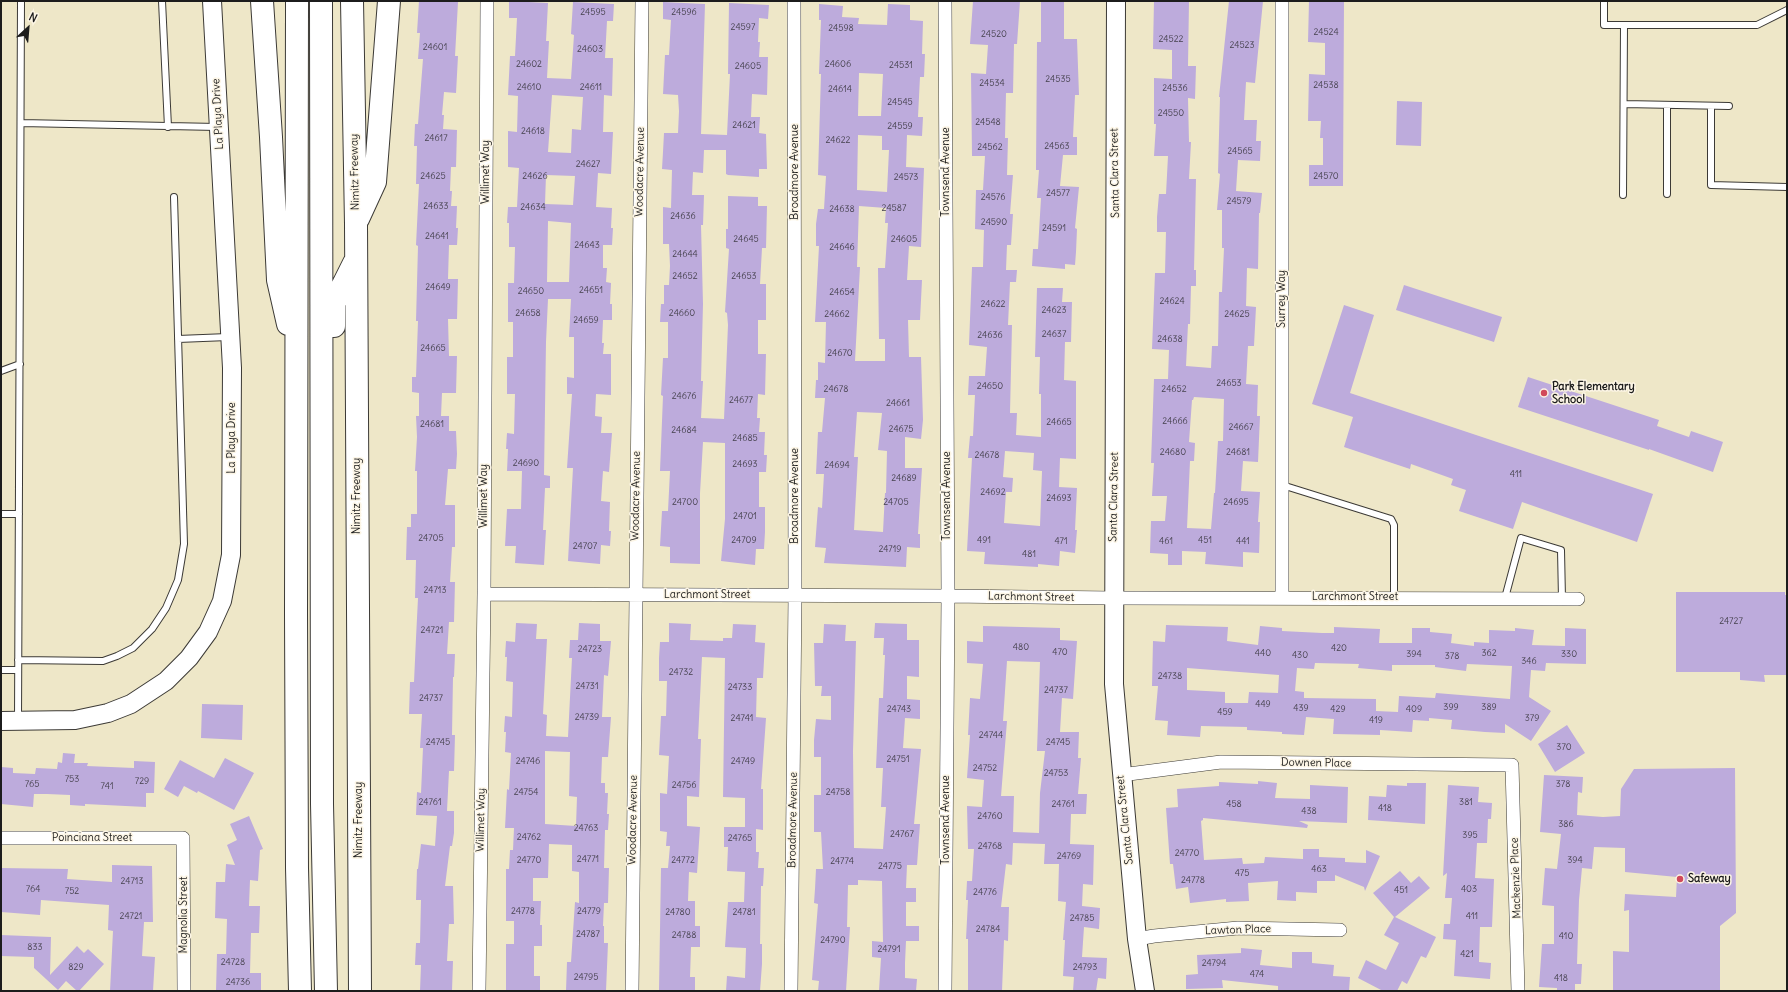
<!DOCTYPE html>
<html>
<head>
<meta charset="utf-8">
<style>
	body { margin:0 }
	#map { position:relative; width:1788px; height:992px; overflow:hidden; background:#eee7c8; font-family:Delius,sans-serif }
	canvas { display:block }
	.frame { position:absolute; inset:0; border:2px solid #1c1c1c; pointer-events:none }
	.north { position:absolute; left:8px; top:8px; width:40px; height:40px; -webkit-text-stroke:3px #fcf5e5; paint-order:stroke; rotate:26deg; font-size:11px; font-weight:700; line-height:16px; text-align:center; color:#1c1c1c }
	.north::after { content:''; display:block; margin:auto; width:14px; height:18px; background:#1c1c1c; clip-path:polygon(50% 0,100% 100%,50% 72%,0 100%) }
</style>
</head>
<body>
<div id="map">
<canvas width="1788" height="992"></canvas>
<div class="frame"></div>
<div class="north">N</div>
</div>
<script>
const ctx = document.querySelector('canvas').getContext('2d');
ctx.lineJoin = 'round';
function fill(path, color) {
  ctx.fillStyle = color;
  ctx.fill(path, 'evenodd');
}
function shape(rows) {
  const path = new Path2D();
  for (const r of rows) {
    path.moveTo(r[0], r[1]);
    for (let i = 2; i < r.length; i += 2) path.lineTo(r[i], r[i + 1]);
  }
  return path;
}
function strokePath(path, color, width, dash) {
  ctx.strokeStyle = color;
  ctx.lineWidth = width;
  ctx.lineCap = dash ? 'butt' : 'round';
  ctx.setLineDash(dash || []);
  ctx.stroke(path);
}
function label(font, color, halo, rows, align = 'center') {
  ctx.font = font + ' Delius,sans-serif';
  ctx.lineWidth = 3;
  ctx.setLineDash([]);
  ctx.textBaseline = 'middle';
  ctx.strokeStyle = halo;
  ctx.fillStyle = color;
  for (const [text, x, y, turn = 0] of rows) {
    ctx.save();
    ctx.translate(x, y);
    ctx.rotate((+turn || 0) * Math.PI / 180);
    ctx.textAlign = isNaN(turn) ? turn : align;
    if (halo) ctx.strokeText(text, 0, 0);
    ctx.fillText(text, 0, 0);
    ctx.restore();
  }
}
fill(shape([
	[419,1,458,2,455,56,458,56,456,93,444,92,442,115,444,115,443,129,457,130,456,167,451,167,450,191,452,191,451,206,457,206,456,228,458,228,457,245,449,245,448,279,458,279,457,319,448,319,449,356,457,356,456,393,442,393,441,416,449,416,449,431,456,431,457,454,456,469,448,469,445,505,455,505,455,547,452,547,450,582,455,582,454,622,449,622,447,654,455,654,454,677,453,677,452,735,455,735,454,771,449,771,447,811,454,811,454,833,452,846,450,846,445,886,453,886,454,924,449,924,447,961,453,961,452,991,420,991,421,965,415,965,416,943,420,943,421,900,416,900,417,869,418,869,421,844,435,846,437,816,416,815,417,792,421,793,423,748,420,748,422,714,409,714,410,682,414,682,416,638,418,598,415,598,416,560,406,560,407,527,411,527,411,514,417,514,417,471,415,471,417,437,416,416,419,416,419,393,412,392,412,377,416,377,418,321,416,321,418,246,416,245,419,184,416,184,417,146,414,146,415,124,418,124,423,59,418,59,420,33,417,33],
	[509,1,548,3,546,41,549,41,547,78,571,79,574,35,571,34,573,2,614,4,613,21,607,21,605,58,613,58,612,96,604,95,603,132,613,132,611,174,598,173,596,207,612,208,611,228,613,228,612,245,603,245,603,268,607,268,606,282,611,283,610,304,612,304,612,320,603,320,602,343,604,343,603,354,611,354,611,395,596,394,595,416,602,417,601,433,612,433,609,472,603,471,601,501,610,502,609,531,611,531,610,546,601,545,600,564,568,561,573,468,567,468,572,394,567,394,567,377,574,378,574,337,569,337,571,299,548,299,546,342,544,475,550,476,550,488,545,488,543,530,546,530,544,565,515,563,516,546,505,546,507,509,521,509,522,471,507,471,508,449,506,449,507,433,514,434,515,394,507,394,507,357,513,357,513,322,508,322,508,283,514,283,515,247,509,247,509,223,507,223,508,207,517,207,519,168,508,167,508,131,517,132,518,96,508,95,510,56,515,56,517,18,509,18],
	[552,95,583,97,581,130,572,129,571,153,548,152],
	[546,175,575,176,573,205,545,204],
	[548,221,571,223,569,282,547,282],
	[973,1,1020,1,1017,44,1014,44,1013,93,1006,93,1005,138,1008,138,1007,175,1013,175,1010,214,1013,214,1011,245,1007,245,1006,270,1017,270,1016,282,1010,282,1008,325,1012,325,1010,413,1017,413,1016,435,1041,437,1041,394,1039,394,1040,357,1035,357,1037,288,1063,288,1062,302,1072,302,1071,342,1065,342,1064,380,1076,381,1076,459,1060,458,1059,487,1077,488,1075,530,1077,530,1075,553,1060,551,1059,566,1038,564,1038,567,984,564,985,552,967,551,972,458,968,458,970,436,973,436,975,395,968,395,969,376,985,376,987,347,969,345,972,267,983,267,984,230,975,229,976,190,983,190,985,156,972,156,971,73,986,74,988,45,970,44],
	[1005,451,1034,453,1033,470,1042,471,1040,526,1004,523,1006,492,1012,492,1013,478,1003,477],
	[1041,1,1064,1,1064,39,1077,39,1079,95,1075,95,1073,137,1077,137,1077,155,1063,155,1060,186,1079,187,1075,228,1077,229,1076,252,1075,265,1065,264,1065,269,1032,266,1033,249,1038,249,1041,198,1037,198,1039,170,1036,170,1037,42,1041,42],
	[1154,1,1189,1,1188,66,1196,66,1195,99,1188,98,1189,142,1191,142,1189,179,1196,179,1194,270,1196,270,1196,286,1191,286,1190,324,1188,324,1186,366,1211,368,1212,346,1218,346,1219,292,1222,292,1224,248,1222,248,1222,210,1217,210,1220,174,1218,173,1220,97,1219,97,1229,1,1263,1,1255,83,1246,82,1244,120,1257,120,1256,141,1261,141,1260,161,1238,160,1236,191,1262,193,1260,213,1259,213,1258,269,1247,268,1246,306,1256,307,1254,346,1248,346,1246,384,1258,385,1257,416,1260,416,1258,462,1243,461,1241,491,1260,492,1258,522,1260,522,1259,553,1243,552,1243,567,1205,564,1206,552,1182,551,1182,565,1168,565,1168,554,1150,553,1151,521,1165,521,1167,496,1152,496,1154,463,1151,463,1154,379,1168,379,1169,350,1152,349,1155,273,1165,273,1166,232,1157,232,1157,217,1159,194,1166,194,1168,156,1154,156,1156,124,1154,124,1154,78,1172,79,1172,50,1153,49],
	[1194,397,1224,399,1223,441,1218,441,1215,493,1214,493,1211,529,1187,528,1190,461,1194,461,1195,443,1189,442,1192,400,1193,400],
	[1309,1,1344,1,1343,186,1309,186,1309,165,1323,165,1323,138,1320,138,1321,121,1308,121,1309,74,1325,75,1325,43,1308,42],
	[663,2,705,4,701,134,727,135,730,74,728,74,729,3,769,5,768,19,759,18,758,42,760,42,759,57,768,57,767,95,752,94,751,117,760,117,759,133,766,134,767,169,759,169,759,177,728,175,726,174,726,150,704,150,703,173,693,172,692,195,704,195,703,225,701,225,703,304,701,381,703,381,701,418,724,419,728,325,727,313,725,312,729,249,726,248,726,229,728,229,728,196,758,197,758,206,767,206,766,248,762,248,760,284,766,284,766,320,758,320,758,354,766,354,765,395,758,394,757,418,760,418,759,432,765,432,764,455,767,455,766,472,759,472,759,507,765,507,765,532,764,549,756,549,755,565,721,561,725,519,725,443,703,442,700,493,700,564,670,563,670,547,660,546,662,511,668,511,670,471,660,471,663,396,661,395,663,358,668,358,668,322,660,322,661,304,664,304,664,285,669,285,670,266,669,244,663,244,663,207,671,208,672,170,662,169,663,152,664,133,678,133,679,111,678,95,663,94,665,55,669,55,671,20,663,19],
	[819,4,843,6,842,17,859,18,858,24,887,25,888,4,910,5,910,20,923,21,922,54,925,54,924,77,920,77,918,117,923,117,922,136,907,135,906,167,924,168,921,247,909,246,907,280,922,280,920,320,908,320,909,357,921,357,923,420,921,439,905,437,905,468,922,468,918,534,920,534,920,548,907,547,906,567,824,563,826,548,815,547,818,507,822,508,824,474,816,474,818,432,822,432,825,398,815,398,816,380,818,380,818,362,825,363,826,322,815,322,819,246,816,246,816,224,818,209,824,209,826,176,818,175,821,74,819,74,821,20,819,20],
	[859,73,883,74,881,116,858,116],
	[858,135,882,136,882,150,889,150,887,192,857,190],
	[859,206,886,208,885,223,888,223,885,268,878,268,879,339,885,339,885,361,855,361,860,267,857,267],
	[857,412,882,413,878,450,887,451,886,493,885,493,883,532,854,530,858,457,854,457],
	[1397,101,1422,102,1421,146,1396,145],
	[1404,285,1502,317,1494,342,1396,310],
	[1344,305,1374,315,1350,393,1653,494,1637,542,1522,502,1513,529,1459,511,1466,490,1451,485,1453,479,1411,464,1410,469,1344,447,1353,417,1312,404],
	[1528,377,1659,420,1657,426,1689,437,1691,431,1723,442,1713,472,1649,449,1649,450,1518,407],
	[1676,592,1785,592,1785,595,1787,595,1786,675,1764,675,1765,682,1740,680,1740,672,1676,672],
	[516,623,537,624,536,639,547,639,543,714,547,715,546,736,568,737,572,658,569,658,570,640,578,640,579,623,600,624,600,641,611,641,608,676,604,675,602,717,611,717,608,757,602,757,601,783,605,783,605,793,608,793,607,814,609,814,608,830,605,830,604,868,609,868,608,903,604,903,603,926,604,926,604,943,608,943,606,991,566,991,567,962,571,962,575,902,579,903,579,872,572,871,572,845,549,844,548,878,533,878,533,901,541,901,540,925,542,925,542,946,534,946,534,976,540,976,540,991,506,991,506,944,514,944,514,921,506,921,506,869,509,869,510,850,513,850,514,828,505,828,507,789,509,790,511,753,505,752,506,732,504,732,505,716,512,717,513,682,506,681,507,657,505,657,506,641,515,642],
	[545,751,570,752,569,796,577,797,576,826,545,824],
	[669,623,691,624,690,640,723,641,723,638,732,638,733,624,756,625,755,642,765,643,763,678,757,678,756,717,766,718,761,789,763,789,763,830,756,829,756,852,759,852,758,868,764,868,763,886,761,886,760,944,762,944,762,964,760,991,726,991,727,976,745,978,746,948,725,947,728,902,744,902,745,872,727,871,728,847,724,847,724,827,745,827,745,798,723,797,725,658,702,657,698,739,701,739,699,797,687,796,687,826,700,827,697,873,689,872,688,901,695,901,695,926,700,926,700,947,691,947,690,977,695,977,695,991,659,991,661,868,668,868,670,846,666,846,667,832,660,831,660,793,667,794,669,756,659,755,661,716,666,716,667,681,659,681,659,658,660,642,669,642],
	[875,623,907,624,907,640,919,640,919,677,907,676,907,699,920,700,920,719,905,718,903,748,921,749,914,824,920,824,917,865,907,865,906,888,916,888,916,902,906,902,906,926,919,926,919,941,906,941,905,963,905,978,917,979,916,991,879,991,881,958,872,957,872,941,883,942,882,881,858,880,858,885,848,885,847,927,850,927,846,991,818,991,819,981,812,980,818,904,814,903,815,889,816,869,823,869,821,832,814,832,814,795,821,795,821,757,814,757,814,740,816,719,831,720,831,696,821,696,822,686,815,686,814,643,823,643,824,624,846,625,845,641,856,641,853,751,854,848,883,849,886,807,881,807,883,768,876,768,879,698,883,698,885,655,883,655,884,638,874,638],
	[1166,625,1228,627,1227,641,1258,645,1260,626,1282,628,1282,631,1322,633,1334,633,1334,627,1380,629,1379,643,1412,643,1412,628,1430,628,1430,632,1452,634,1451,643,1474,646,1474,642,1489,643,1489,630,1515,631,1515,628,1534,630,1532,645,1565,646,1565,628,1586,629,1586,664,1546,663,1545,671,1531,670,1529,697,1551,711,1531,741,1505,724,1505,733,1485,732,1451,729,1452,720,1429,718,1429,721,1413,720,1412,732,1380,730,1380,735,1333,734,1334,719,1306,717,1304,735,1282,734,1282,732,1247,730,1247,727,1201,726,1200,737,1167,735,1168,721,1155,720,1158,686,1152,686,1153,641,1165,642],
	[1315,663,1359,664,1358,668,1392,671,1392,665,1435,665,1435,667,1466,671,1467,664,1512,666,1510,699,1436,693,1435,698,1399,696,1398,712,1376,711,1376,699,1304,698,1304,692,1295,691,1297,668,1314,669],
	[1187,668,1279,675,1278,693,1249,692,1248,703,1225,703,1225,692,1187,690],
	[983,626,1060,628,1060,640,1077,641,1073,699,1062,698,1060,732,1079,732,1078,758,1081,758,1078,794,1087,794,1086,814,1071,814,1070,844,1094,845,1093,885,1083,884,1082,906,1100,908,1099,929,1084,927,1082,957,1107,958,1106,979,1098,978,1096,991,1073,991,1074,977,1063,976,1065,940,1063,940,1066,902,1058,901,1059,864,1044,864,1045,844,1013,843,1012,865,1006,864,1001,907,1009,907,1008,941,1004,940,1002,991,968,991,968,939,966,939,968,900,966,900,967,881,972,881,974,849,968,849,967,806,982,807,984,780,967,778,970,735,968,735,970,698,980,699,983,664,967,663,967,641,983,642],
	[1007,661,1040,662,1037,751,1045,751,1040,793,1039,833,1013,832,1014,796,1001,796,1007,721,1003,721],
	[202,704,243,705,242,740,201,738],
	[1567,725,1585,753,1555,772,1538,744],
	[63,753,75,754,74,763,88,763,87,766,134,768,134,761,155,762,154,793,146,793,146,807,85,804,85,806,70,805,70,795,47,794,34,794,33,807,1,804,1,767,13,768,13,773,35,774,36,768,57,769,58,762,62,763],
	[225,758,254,773,234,810,198,791,197,793,184,786,178,797,164,789,180,760,214,778],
	[1735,768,1736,913,1720,926,1720,991,1613,991,1613,951,1629,952,1629,910,1624,911,1625,894,1676,897,1677,877,1625,872,1625,848,1594,847,1592,869,1582,868,1579,900,1577,964,1582,964,1581,984,1575,984,1575,991,1557,991,1557,988,1539,987,1542,944,1554,944,1554,906,1542,905,1545,868,1557,869,1561,834,1540,832,1544,775,1583,777,1582,793,1578,792,1577,815,1603,817,1620,816,1621,789,1634,769],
	[1258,781,1277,783,1275,798,1310,799,1310,785,1348,787,1347,823,1299,821,1308,825,1307,828,1203,818,1203,820,1201,821,1204,860,1242,858,1243,864,1264,863,1265,857,1303,859,1303,849,1319,849,1319,857,1345,858,1345,862,1366,863,1366,850,1380,856,1365,891,1364,887,1335,875,1335,881,1317,881,1317,893,1296,892,1296,901,1277,900,1278,881,1248,883,1249,901,1226,902,1226,899,1190,903,1188,887,1176,889,1173,864,1170,864,1166,808,1178,807,1177,789,1219,786,1219,782,1258,784],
	[1407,783,1426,783,1425,824,1368,820,1369,796,1386,797,1387,785,1407,786],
	[1448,785,1479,787,1478,802,1492,803,1491,819,1488,819,1487,843,1477,843,1475,878,1494,879,1492,927,1480,927,1479,962,1491,963,1490,979,1454,976,1456,940,1443,939,1444,924,1450,924,1452,898,1445,898,1447,873,1443,876],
	[249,816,263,849,260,850,258,881,250,880,249,906,260,906,259,933,251,933,250,973,261,973,261,991,216,991,217,954,226,954,227,919,215,918,216,882,225,882,226,864,235,865,227,845,237,840,230,824],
	[112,865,152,866,153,922,144,922,142,956,155,957,153,991,110,991,113,931,108,930,109,905,41,900,40,915,1,912,1,868,68,869,67,879,112,882],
	[1400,871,1411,883,1419,876,1430,888,1395,917,1436,937,1426,958,1421,956,1407,984,1402,981,1397,991,1383,991,1358,978,1366,960,1386,970,1399,943,1384,935,1394,917,1373,893],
	[1,935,51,937,50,975,77,946,84,953,88,949,104,964,79,991,77,991,66,981,58,990,34,968,34,957,1,956],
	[1241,948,1262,950,1260,965,1292,968,1292,952,1312,952,1312,963,1334,965,1333,976,1350,977,1349,991,1278,991,1278,986,1222,980,1223,988,1186,989,1186,975,1198,974,1197,955,1241,953]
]), '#bdabdc');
const service = shape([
	[162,1,168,127],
	[1604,1,1604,25,1757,25,1787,10],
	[1624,104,1729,106],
	[1711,106,1711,185,1787,187],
	[21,123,217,127],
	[1667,194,1667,105],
	[1623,195,1624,25],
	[178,339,228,337],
	[1,371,20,364],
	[1282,485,1391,519,1394,525,1394,598],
	[1,514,19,514],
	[1505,598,1521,538,1561,550,1562,599],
	[18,660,103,661,117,656,133,648,152,629,166,608,178,580,184,544,174,197],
	[1,670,18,670],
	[18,719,21,1]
]);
const minor = shape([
	[945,1,948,596,945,991],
	[1282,1,1282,597],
	[484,594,948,596,1113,598,1578,599],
	[1121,775,1221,762,1512,765,1518,991],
	[1,838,183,838,184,991],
	[1137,939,1154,936,1238,928,1340,930],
	[479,991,484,594,487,1],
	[632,991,642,1],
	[791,991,795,595,794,1]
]);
const secondary = shape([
	[1116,1,1114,684,1137,939,1145,991],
	[1,721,75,720,108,713,131,704,166,681,189,658,208,632,222,601,231,555,232,368,212,1]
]);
const motorway = shape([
	[262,1,271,137,278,280,288,324],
	[297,1,296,613,297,868,300,991],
	[321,1,322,804,326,991],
	[352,1,356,224,360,991],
	[358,219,375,182,389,1],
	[334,326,334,303,354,263]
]);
strokePath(service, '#3c3a36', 8);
strokePath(minor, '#3c3a36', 14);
strokePath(secondary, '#3c3a36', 20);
strokePath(motorway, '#3c3a36', 24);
strokePath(service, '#fff', 6);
strokePath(minor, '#fff', 13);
strokePath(secondary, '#fff', 18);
strokePath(motorway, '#fff', 22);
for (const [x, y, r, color] of [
	[1544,393,4,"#d1495b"],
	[1680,879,4,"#d1495b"]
]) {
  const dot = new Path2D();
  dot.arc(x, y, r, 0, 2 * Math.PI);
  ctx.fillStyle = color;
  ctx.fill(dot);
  strokePath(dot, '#fcf5e5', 1.5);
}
label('9px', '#44404c', null, [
	["24595",593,12],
	["24596",684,12],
	["24597",743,27],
	["24598",841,28],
	["24524",1326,32],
	["24520",994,34],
	["24522",1171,39],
	["24523",1242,45],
	["24601",435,47],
	["24603",590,49],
	["24602",529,64],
	["24606",838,64],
	["24531",901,65],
	["24605",748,66],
	["24535",1058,79],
	["24534",992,83],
	["24538",1326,85],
	["24610",529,87],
	["24611",591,87],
	["24536",1175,88],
	["24614",840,89],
	["24545",900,102],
	["24550",1171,113],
	["24548",988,122],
	["24621",744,125],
	["24559",900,126],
	["24618",533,131],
	["24617",436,138],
	["24622",838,140],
	["24563",1057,146],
	["24562",990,147],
	["24565",1240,151],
	["24627",588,164],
	["24625",433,176],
	["24626",535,176],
	["24570",1326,176],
	["24573",906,177],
	["24577",1058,193],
	["24576",993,197],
	["24579",1239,201],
	["24633",436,206],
	["24634",533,207],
	["24587",894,208],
	["24638",842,209],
	["24636",683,216],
	["24590",994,222],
	["24591",1054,228],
	["24641",437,236],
	["24645",746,239],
	["24605",904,239],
	["24643",587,245],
	["24646",842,247],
	["24644",685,254],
	["24652",685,276],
	["24653",744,276],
	["24649",438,287],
	["24651",591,290],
	["24650",531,291],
	["24654",842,292],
	["24624",1172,301],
	["24622",993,304],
	["24623",1054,310],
	["24658",528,313],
	["24660",682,313],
	["24662",837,314],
	["24625",1237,314],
	["24659",586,320],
	["24637",1054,334],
	["24636",990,335],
	["24638",1170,339],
	["24665",433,348],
	["24670",840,353],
	["24653",1229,383],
	["24650",990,386],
	["24678",836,389],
	["24652",1174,389],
	["24676",684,396],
	["24677",741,400],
	["24661",898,403],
	["24666",1175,421],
	["24665",1059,422],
	["24681",432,424],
	["24667",1241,427],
	["24675",901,429],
	["24684",684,430],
	["24685",745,438],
	["24680",1173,452],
	["24681",1238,452],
	["24678",987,455],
	["24690",526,463],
	["24693",745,464],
	["24694",837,465],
	["411",1516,474],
	["24689",904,478],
	["24692",993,492],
	["24693",1059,498],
	["24700",685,502],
	["24705",896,502],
	["24695",1236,502],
	["24701",745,516],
	["24705",431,538],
	["24709",744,540],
	["491",984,540],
	["451",1205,540],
	["471",1061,541],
	["461",1166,541],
	["441",1243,541],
	["24707",585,546],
	["24719",890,549],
	["481",1029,554],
	["24713",435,590],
	["24727",1731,621],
	["24721",432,630],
	["480",1021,647],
	["420",1339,648],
	["24723",590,649],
	["470",1060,652],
	["440",1263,653],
	["362",1489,653],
	["394",1414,654],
	["330",1569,654],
	["430",1300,655],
	["378",1452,656],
	["346",1529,661],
	["24732",681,672],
	["24738",1170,676],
	["24731",587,686],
	["24733",740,687],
	["24737",1056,690],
	["24737",431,698],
	["449",1263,704],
	["399",1451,707],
	["389",1489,707],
	["439",1301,708],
	["24743",899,709],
	["429",1338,709],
	["409",1414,709],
	["459",1225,712],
	["24739",587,717],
	["24741",742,718],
	["379",1532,718],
	["419",1376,720],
	["24744",991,735],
	["24745",438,742],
	["24745",1058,742],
	["370",1564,747],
	["24751",898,759],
	["24746",528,761],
	["24749",743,761],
	["24752",985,768],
	["24753",1056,773],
	["753",72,779],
	["729",142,781],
	["765",32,784],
	["378",1563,784],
	["24756",684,785],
	["741",107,786],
	["24754",526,792],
	["24758",838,792],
	["24761",430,802],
	["381",1466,802],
	["24761",1063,804],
	["458",1234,804],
	["418",1385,808],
	["438",1309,811],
	["24760",990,816],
	["386",1566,824],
	["24763",586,828],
	["24767",902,834],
	["395",1470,835],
	["24762",529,837],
	["24765",740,838],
	["24768",990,846],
	["24770",1187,853],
	["24769",1069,856],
	["24771",588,859],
	["24770",529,860],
	["24772",683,860],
	["394",1575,860],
	["24774",842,861],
	["24775",890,866],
	["463",1319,869],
	["475",1242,873],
	["24778",1193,880],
	["24713",132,881],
	["764",33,889],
	["403",1469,889],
	["451",1401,890],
	["752",72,891],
	["24776",985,892],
	["24778",523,911],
	["24779",589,911],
	["24780",678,912],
	["24781",744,912],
	["24721",131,916],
	["411",1472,916],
	["24785",1082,918],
	["24784",988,929],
	["24787",588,934],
	["24788",684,935],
	["410",1566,936],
	["24790",833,940],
	["833",35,947],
	["24791",889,949],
	["421",1467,954],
	["24728",233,962],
	["24794",1214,963],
	["829",76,967],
	["24793",1085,967],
	["474",1257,974],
	["24795",586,977],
	["418",1561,978],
	["24736",238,982]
]);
label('11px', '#1c1c1c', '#fcf5e5', [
	["La Playa Drive",218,114,-93],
	["Nimitz Freeway",355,172,-91],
	["Willimet Way",486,172,-90],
	["Woodacre Avenue",640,172,-89],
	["Broadmore Avenue",795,172,-90],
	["Townsend Avenue",946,172,-90],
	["Santa Clara Street",1115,173,-91],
	["Surrey Way",1282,299,-90],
	["La Playa Drive",232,438,-90],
	["Nimitz Freeway",357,496,-90],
	["Willimet Way",484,496,-90],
	["Woodacre Avenue",636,496,-89],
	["Broadmore Avenue",795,496,-90],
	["Townsend Avenue",947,496,-90],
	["Santa Clara Street",1114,497,-89],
	["Larchmont Street",707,595],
	["Larchmont Street",1031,597,1],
	["Larchmont Street",1355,597],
	["Downen Place",1316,763,1],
	["Nimitz Freeway",359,820,-90],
	["Willimet Way",481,820,-89],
	["Woodacre Avenue",633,820,-89],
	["Broadmore Avenue",793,820,-89],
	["Townsend Avenue",946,820,-90],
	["Santa Clara Street",1125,820,-96],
	["Poinciana Street",92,838],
	["Mackenzie Place",1516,878,-92],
	["Magnolia Street",184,915,-90],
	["Lawton Place",1238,930,-2]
]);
label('bold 11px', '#1c1c1c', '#fcf5e5', [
	["Park Elementary",1552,387],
	["School",1552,400],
	["Safeway",1688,879]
], 'left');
</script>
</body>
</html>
